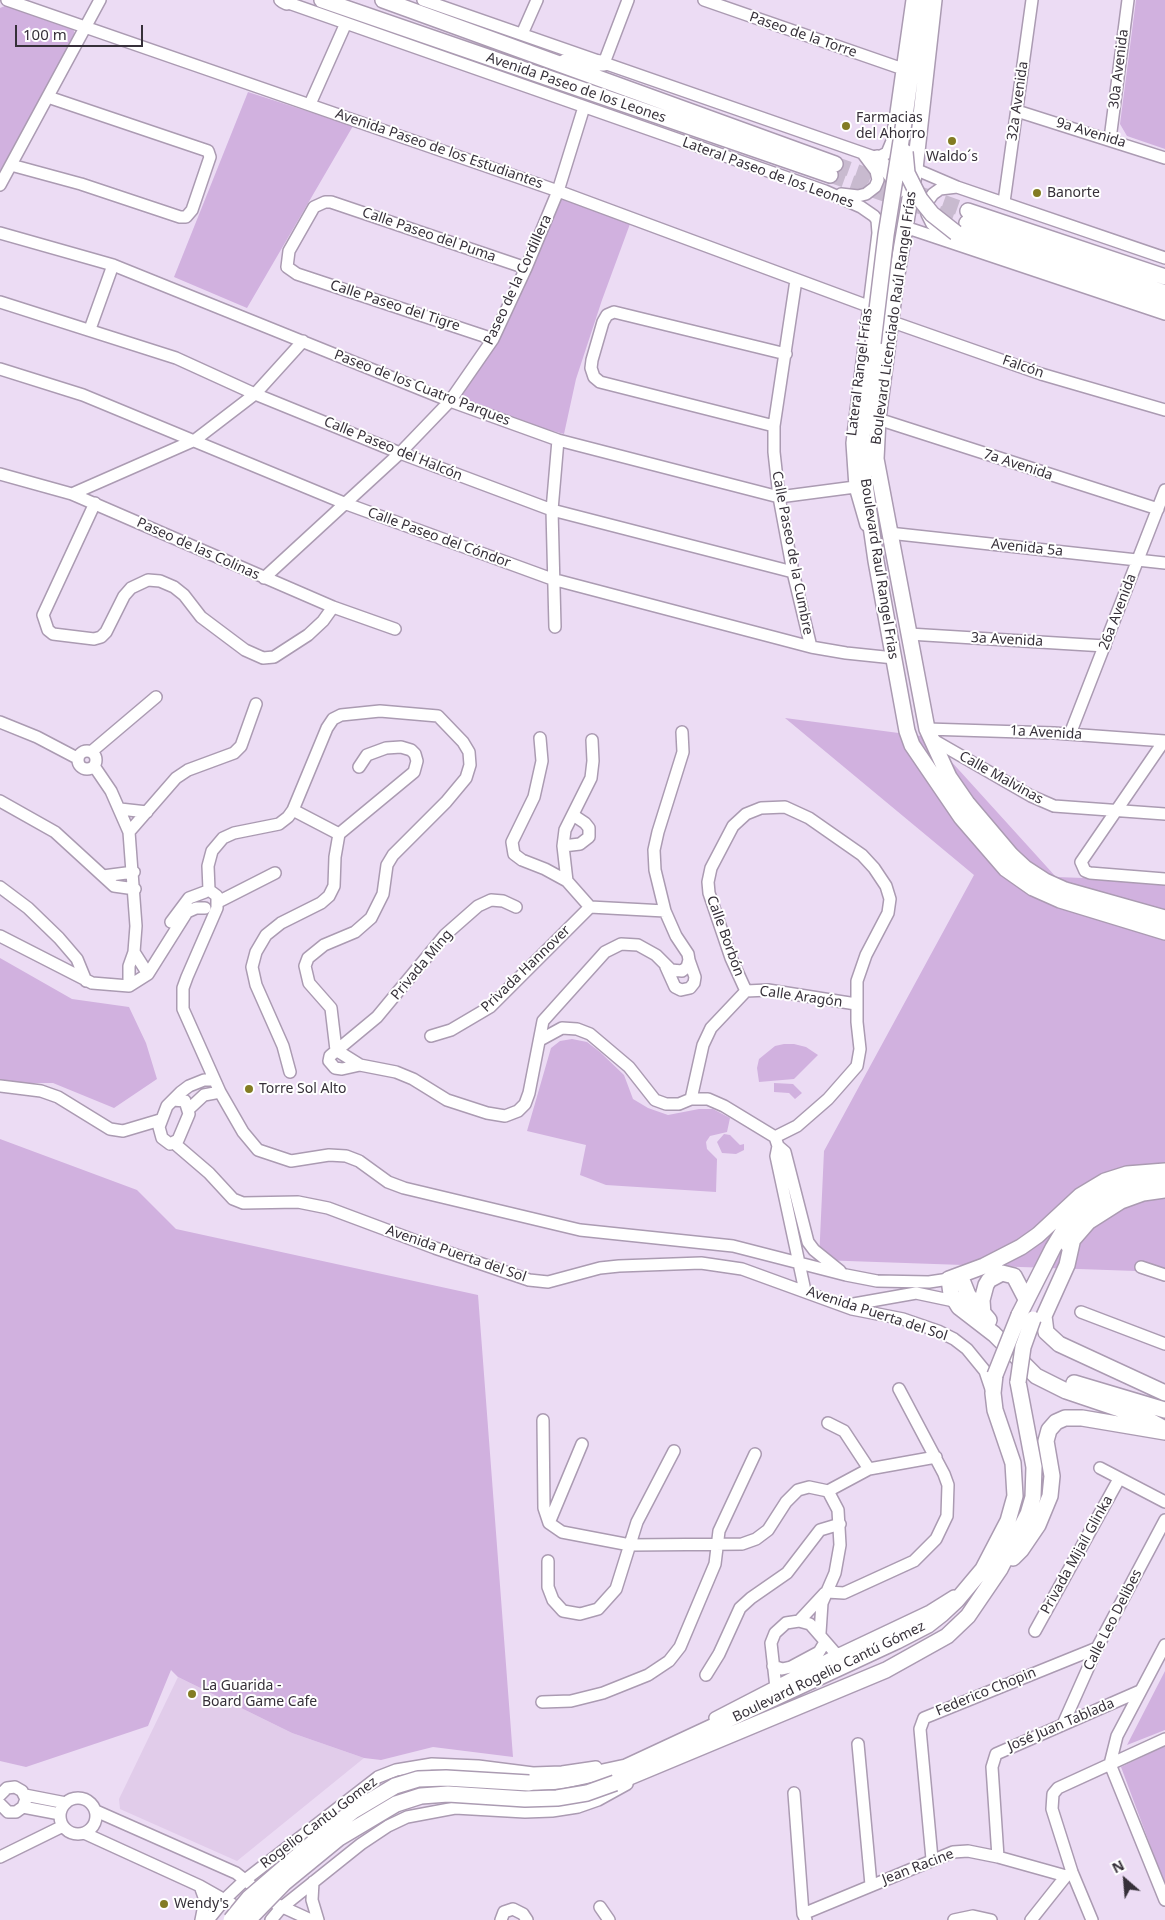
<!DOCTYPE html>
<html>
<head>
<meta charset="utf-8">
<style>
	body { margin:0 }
	#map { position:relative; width:1165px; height:1920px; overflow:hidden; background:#ecdcf4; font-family:"Noto Sans",sans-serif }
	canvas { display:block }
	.north { position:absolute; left:1100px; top:1855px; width:50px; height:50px; -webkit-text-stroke:4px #fff; paint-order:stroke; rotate:333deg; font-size:14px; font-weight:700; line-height:20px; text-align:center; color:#363039 }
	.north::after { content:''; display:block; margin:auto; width:18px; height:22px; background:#363039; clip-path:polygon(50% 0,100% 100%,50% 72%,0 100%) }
	.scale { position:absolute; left:15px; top:25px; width:128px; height:22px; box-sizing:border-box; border:2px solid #363039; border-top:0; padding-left:6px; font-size:15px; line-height:18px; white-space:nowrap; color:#363039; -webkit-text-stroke:4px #fff; paint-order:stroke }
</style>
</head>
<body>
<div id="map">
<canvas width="1165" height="1920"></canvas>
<div class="north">N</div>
<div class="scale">100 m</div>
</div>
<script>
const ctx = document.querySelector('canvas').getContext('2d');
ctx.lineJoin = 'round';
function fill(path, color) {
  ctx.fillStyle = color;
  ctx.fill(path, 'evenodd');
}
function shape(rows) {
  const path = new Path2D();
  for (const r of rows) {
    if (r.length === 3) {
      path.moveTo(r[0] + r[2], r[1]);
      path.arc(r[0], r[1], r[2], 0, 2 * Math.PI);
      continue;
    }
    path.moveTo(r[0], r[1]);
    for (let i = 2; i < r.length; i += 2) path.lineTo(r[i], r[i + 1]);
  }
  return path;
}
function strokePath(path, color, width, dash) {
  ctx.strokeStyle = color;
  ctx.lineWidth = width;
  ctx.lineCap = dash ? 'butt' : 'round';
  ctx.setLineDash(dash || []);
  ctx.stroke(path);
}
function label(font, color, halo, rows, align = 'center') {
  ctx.font = font + ' "Noto Sans",sans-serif';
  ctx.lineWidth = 4;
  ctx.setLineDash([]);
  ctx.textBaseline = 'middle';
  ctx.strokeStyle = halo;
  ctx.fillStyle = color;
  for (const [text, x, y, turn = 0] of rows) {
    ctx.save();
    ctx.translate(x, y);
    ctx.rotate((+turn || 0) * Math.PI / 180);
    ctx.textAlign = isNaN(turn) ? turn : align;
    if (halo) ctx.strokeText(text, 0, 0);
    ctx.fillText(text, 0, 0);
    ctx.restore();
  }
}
fill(shape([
	[178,1677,292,1733,364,1758,237,1861,120,1809,119,1799]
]), '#e1ccea');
fill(shape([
	[1136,0,1165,0,1165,149,1127,136,1120,124],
	[7,5,73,28,75,35,0,171,0,8],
	[248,92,353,126,247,308,174,277],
	[563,198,630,224,602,300,576,379,564,434,513,420,460,399,461,393,557,201],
	[785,718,929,737,1056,877,1165,881,1165,1272,819,1260,824,1151,974,875],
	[0,958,72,999,129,1007,146,1043,157,1079,114,1108,53,1083,0,1083],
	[572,1039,587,1042,600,1052,624,1075,633,1099,648,1108,668,1115,699,1109,713,1109,730,1118,727,1132,710,1136,706,1142,707,1149,717,1159,716,1192,606,1185,580,1175,586,1145,527,1131,551,1048,560,1041],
	[784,1044,794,1044,806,1047,818,1055,794,1079,759,1082,757,1068,759,1059,775,1046],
	[774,1083,793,1084,802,1093,795,1099,789,1093,774,1092],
	[724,1134,730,1135,740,1145,744,1144,744,1150,736,1154,722,1153,717,1142],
	[0,1139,137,1190,176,1229,478,1295,513,1757,433,1747,381,1760,364,1758,292,1733,178,1677,171,1670,148,1726,26,1767,0,1761],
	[1165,1671,1165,1730,1127,1745],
	[1165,1746,1165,1885,1121,1767]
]), '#d1b1df');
strokePath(shape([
	[835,164,968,211],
	[830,175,967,223]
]), '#c8bacf', 15, [15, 8]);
const minor = shape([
	[7,0,558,191,868,306],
	[280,0,825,191,861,207,874,216,877,220,878,233,852,443,855,487,866,525],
	[423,0,877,158,887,153,892,141,912,0],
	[704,0,903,69],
	[522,34,537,0],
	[604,63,628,0],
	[310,104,346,23],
	[1017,111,1165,158],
	[1110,139,1128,0],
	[11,165,81,184,180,217,186,217,192,210,210,157,208,151,48,97],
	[915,169,957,187,1165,258],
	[0,185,100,0],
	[841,194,858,196,866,194,875,187,878,180,876,171,864,155],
	[1004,202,1032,0],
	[905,227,1165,314],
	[0,233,113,265,450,401,558,440,779,497,855,487],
	[946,237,932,224,927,214,928,201,933,194,940,189,957,187],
	[796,280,774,426,774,452,779,497,793,572,811,647],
	[0,302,176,358,255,394,400,453,552,510,793,572],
	[884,319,1041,374,1165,410],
	[90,329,113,265],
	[493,339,297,274,287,267,289,251,314,207,325,202,331,202,526,268],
	[0,369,83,395,344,503,552,579,811,647,846,653,894,658],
	[878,419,1158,509],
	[774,426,600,382,594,377,591,368,592,360,603,322,607,315,614,312,786,354],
	[0,474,72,494,333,607,395,629],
	[72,494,195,440,255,394,303,341],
	[95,503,43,615,48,630,53,634,94,639,101,637,106,632,124,596,131,588,148,580,160,581,174,587,184,595,201,617,245,650,263,658,274,657,308,635,323,621,333,607],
	[889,533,1165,563],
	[264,578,400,453,450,401,493,339,526,268,558,191,584,107],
	[555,627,552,510,558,440],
	[909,634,1105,646],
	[0,722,37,737,77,758],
	[927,729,1054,733,1165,741],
	[1070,734,1165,490],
	[540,738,542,761,534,797,512,842,514,854,522,860,545,869,567,881,590,907,665,911],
	[930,738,1031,796,1054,806,1165,814],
	[1164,741,1081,862,1085,871,1090,873,1165,879],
	[87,760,9],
	[91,752,156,697],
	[94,766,111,791,129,832,136,926,134,952,129,966,129,986],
	[0,801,55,832,114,886,135,889],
	[120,809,147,812],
	[293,810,339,834],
	[129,832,176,778,188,770,234,753,241,746,256,704],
	[563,846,580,844,589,837,589,828,585,823,573,815],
	[103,876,134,872],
	[567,881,563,846,565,830,591,778,593,761,592,740],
	[0,887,28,908,59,938,77,959,86,981],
	[209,890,217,896,217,908,187,977,183,988,183,1009,220,1092,243,1132,258,1150,291,1161,329,1155,346,1156,359,1161,388,1182,404,1188,580,1230,733,1246,846,1275,877,1281,929,1282,949,1279],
	[209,890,208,866,212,851,223,838,234,833,279,824,288,817,293,810,327,728,333,719,341,715,380,711,438,716,463,742,469,752,470,765,466,778,446,802,393,855,387,865,383,894,371,918,355,932,324,945,308,958,305,966,309,983,331,1008,336,1050],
	[218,902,275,873],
	[171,922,189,898,205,892],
	[0,936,92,983,129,986,148,974,187,912,196,908,205,908],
	[134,952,148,974],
	[666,967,675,987,681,990,690,988,694,983,695,977,689,960],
	[746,991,731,958,709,893,708,882,711,868,733,826,746,814,761,808,785,807,809,818,862,855,874,868,886,886,890,899,888,913,866,955,857,981,857,1022,860,1049,857,1066,828,1099,797,1126,775,1137],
	[746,991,768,990,856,1004],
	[431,1036,451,1030,490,1007,590,907],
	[540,1040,562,1028,577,1029,590,1034,629,1067,655,1100,666,1104,679,1104,691,1099,708,1099,724,1106,775,1137,778,1146,776,1156,805,1291],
	[336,1050,360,1065,396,1072,413,1079,447,1100,487,1113,505,1116,518,1111,525,1104,529,1093,543,1021,605,952,621,944,638,945,656,955,671,970,682,971,687,967,689,960,688,954,676,936,665,911,655,870,654,850,658,832,683,752,682,732],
	[360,1065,342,1069,335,1068,329,1061,330,1056,377,1017,445,935,478,906,491,900,503,901,516,907],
	[290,1072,283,1046,256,985,252,967,256,952,266,935,281,923,321,903,329,896,334,886,335,857,339,834,414,772,417,761,415,754,411,750,401,747,386,748,367,755,359,767],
	[0,1086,41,1091,58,1097,110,1129,123,1131,160,1120],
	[691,1099,703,1045,711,1028,746,991],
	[173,1100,185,1101,189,1114,178,1140,170,1144,162,1138,159,1127,167,1106,181,1092,189,1086,204,1080,214,1080],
	[189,1109,204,1095,220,1092],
	[174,1143,209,1173,233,1199,243,1203,298,1202,328,1208,435,1248,529,1280,548,1282,600,1268,619,1266,701,1263,742,1269,852,1309,903,1319,938,1331,954,1339,967,1349,985,1371,992,1392],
	[778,1146,785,1152,808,1242,814,1250,840,1271],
	[1141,1267,1165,1275],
	[848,1305,916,1293,954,1301],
	[1081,1312,1165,1344],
	[543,1420,544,1508,549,1523,562,1532,630,1545,742,1544,756,1539,768,1530,786,1502,798,1490,809,1487,828,1491],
	[828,1423,844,1431,869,1469],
	[1100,1468,1165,1502],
	[828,1491,869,1469,936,1457],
	[549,1523,582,1444],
	[548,1561,548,1587,553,1600,563,1611,580,1614,598,1609,616,1589,637,1522,674,1451],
	[827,1592,844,1593,914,1561,936,1539,947,1516,948,1485,944,1474,899,1389],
	[799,1621,825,1593],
	[1035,1631,1119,1479],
	[820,1633,822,1603,835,1573,840,1545,838,1510,828,1491],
	[1165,1645,1117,1736,1110,1764,1165,1900],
	[773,1666,782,1669,791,1667,819,1652,825,1642],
	[706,1675,719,1654,740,1608,751,1598,787,1573,820,1530,840,1524],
	[776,1688,771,1643,775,1633,786,1623,799,1621,810,1624,837,1655],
	[542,1702,571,1701,603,1693,648,1675,669,1661,680,1647,715,1564,719,1531,755,1454],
	[715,1718,837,1655,930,1611,954,1596],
	[1064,1722,1097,1648,1165,1520],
	[858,1744,871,1885],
	[794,1793,803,1914,806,1920],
	[0,1795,7,1788,15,1787,22,1791,26,1799,23,1807,16,1812,8,1812,0,1804],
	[25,1795,66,1803],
	[78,1816,18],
	[23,1807,60,1814],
	[96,1811,236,1873,250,1884],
	[84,1833,200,1886,246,1912],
	[0,1857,63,1826],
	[998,1857,992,1767,996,1754,1140,1691],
	[932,1859,920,1729,924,1718,1097,1648],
	[313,1882,312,1900,318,1920],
	[200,1886,205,1900,201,1920],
	[276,1904,311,1920],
	[600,1907,609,1920],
	[803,1914,953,1852,968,1851,998,1857,1066,1876],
	[208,1920,225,1899,245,1880,378,1777,396,1770,432,1764,478,1766,533,1773,562,1772,596,1767],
	[271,1920,281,1908,361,1844,388,1826,407,1817,455,1808,525,1812,552,1811,578,1807,598,1800,627,1784],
	[501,1920,504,1912,513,1909,523,1914,527,1920],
	[954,1920,973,1916,991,1920],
	[1031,1920,1066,1876,1071,1873],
	[1092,1920,1072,1872,1052,1809,1053,1794,1058,1788,1165,1739]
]);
const major = shape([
	[283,0,287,2],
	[322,0,830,175],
	[383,0,835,164],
	[934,0,915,169,896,280,878,419,876,459,927,729,949,777,967,803,1011,855,1025,868,1045,881,1065,890,1165,918],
	[565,62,604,63],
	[905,116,921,0],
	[877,158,892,176,898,190],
	[968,211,1165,277],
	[967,223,1165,293],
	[956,233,1165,306],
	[873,343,862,435,864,477,876,561,907,731,912,745,961,817,1006,869,1033,888,1060,900,1165,932],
	[1165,1171,1127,1174,1105,1181,1080,1196,1038,1235,1021,1247,984,1266,949,1279,951,1294,959,1307,994,1334,1036,1376,1066,1391,1143,1417,1165,1429],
	[1073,1238,1067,1265,1044,1316,1046,1332,1059,1344,1165,1393],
	[1068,1245,1088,1222,1121,1201,1143,1193,1165,1190],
	[960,1275,968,1295,989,1320],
	[983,1315,982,1300,986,1285,989,1280,1002,1273,1014,1276,1026,1299],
	[1019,1315,1053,1248,1065,1228,1080,1212,1097,1200,1118,1189,1159,1179],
	[1074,1383,1165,1410],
	[1013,1558,1021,1550,1038,1525,1050,1496,1052,1476,1046,1441,1049,1430,1056,1422,1065,1418,1082,1418,1165,1432],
	[529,1783,561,1781,626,1767,897,1641,928,1625,942,1614,957,1600,983,1569,1008,1521,1015,1496,1013,1463,995,1410,993,1393,995,1375],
	[615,1783,886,1670,947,1636,968,1616,1000,1569,1028,1514,1033,1497,1034,1467,1018,1382]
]);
strokePath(minor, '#ab9bb2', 14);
strokePath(major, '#ab9bb2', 18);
strokePath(minor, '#fff', 11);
strokePath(major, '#fff', 15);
const majorBridge = shape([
	[905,152,907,173,920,199,932,214,956,233],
	[873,343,886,235,905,116],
	[995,1375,1019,1315],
	[1018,1382,1023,1347,1033,1319],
	[231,1920,249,1898,321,1836,353,1811,395,1786,418,1779,446,1778,529,1783],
	[248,1920,284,1883,339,1838,396,1804,421,1796,448,1794,525,1799,557,1798,587,1793,615,1783]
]);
strokePath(majorBridge, '#ab9bb2', 18, []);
strokePath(majorBridge, '#fff', 15);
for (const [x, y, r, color] of [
	[846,126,5,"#837c23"],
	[952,141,5,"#837c23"],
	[1037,193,5,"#837c23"],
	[249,1089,5,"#837c23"],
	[192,1694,5,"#837c23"],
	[164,1904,5,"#837c23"]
]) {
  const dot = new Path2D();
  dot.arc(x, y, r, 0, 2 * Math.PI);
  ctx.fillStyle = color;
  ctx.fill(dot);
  strokePath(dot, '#fff', 2);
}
label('14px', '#363039', '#fff', [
	["Paseo de la Torre",803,35,19],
	["30a Avenida",1119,69,-83],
	["Avenida Paseo de los Leones",576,88,19],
	["32a Avenida",1018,101,-82],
	["9a Avenida",1091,133,17],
	["Avenida Paseo de los Estudiantes",439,149,19],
	["Lateral Paseo de los Leones",768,173,20],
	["Calle Paseo del Puma",429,235,19],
	["Paseo de la Cordillera",518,280,-65],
	["Calle Paseo del Tigre",395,306,18],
	["Boulevard Licenciado Raúl Rangel Frías",894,318,-82],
	["Falcón",1023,367,19],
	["Lateral Rangel Frías",860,372,-83],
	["Paseo de los Cuatro Parques",422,388,21],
	["Calle Paseo del Halcón",393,449,22],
	["7a Avenida",1018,465,18],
	["Calle Paseo del Cóndor",439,538,20],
	["Avenida 5a",1027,548,6],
	["Paseo de las Colinas",198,549,24],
	["Calle Paseo de la Cumbre",792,553,79],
	["Boulevard Raul Rangel Frias",879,569,81],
	["26a Avenida",1118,612,-69],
	["3a Avenida",1007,640,3],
	["1a Avenida",1046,733,3],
	["Calle Malvinas",1001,778,29],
	["Calle Borbón",725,936,70],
	["Privada Ming",422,965,-50],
	["Privada Hannover",526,969,-44],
	["Calle Aragón",801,997,8],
	["Avenida Puerta del Sol",456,1254,19],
	["Avenida Puerta del Sol",877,1314,18],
	["Privada Mijaíl Glinka",1077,1555,-61],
	["Calle Leo Delibes",1113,1620,-63],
	["Boulevard Rogelio Cantú Gómez",829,1672,-26],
	["Federico Chopin",986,1692,-22],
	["José Juan Tablada",1061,1725,-23],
	["Rogelio Cantu Gomez",319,1823,-37],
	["Jean Racine",918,1867,-21]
]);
label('14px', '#363039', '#fff', [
	["Farmacias",856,118],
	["del Ahorro",856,134],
	["Waldo´s",952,157,"center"],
	["Banorte",1047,193],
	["Torre Sol Alto",259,1089],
	["La Guarida -",202,1686],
	["Board Game Cafe",202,1702],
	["Wendy's",174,1904]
], 'left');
</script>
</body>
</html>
